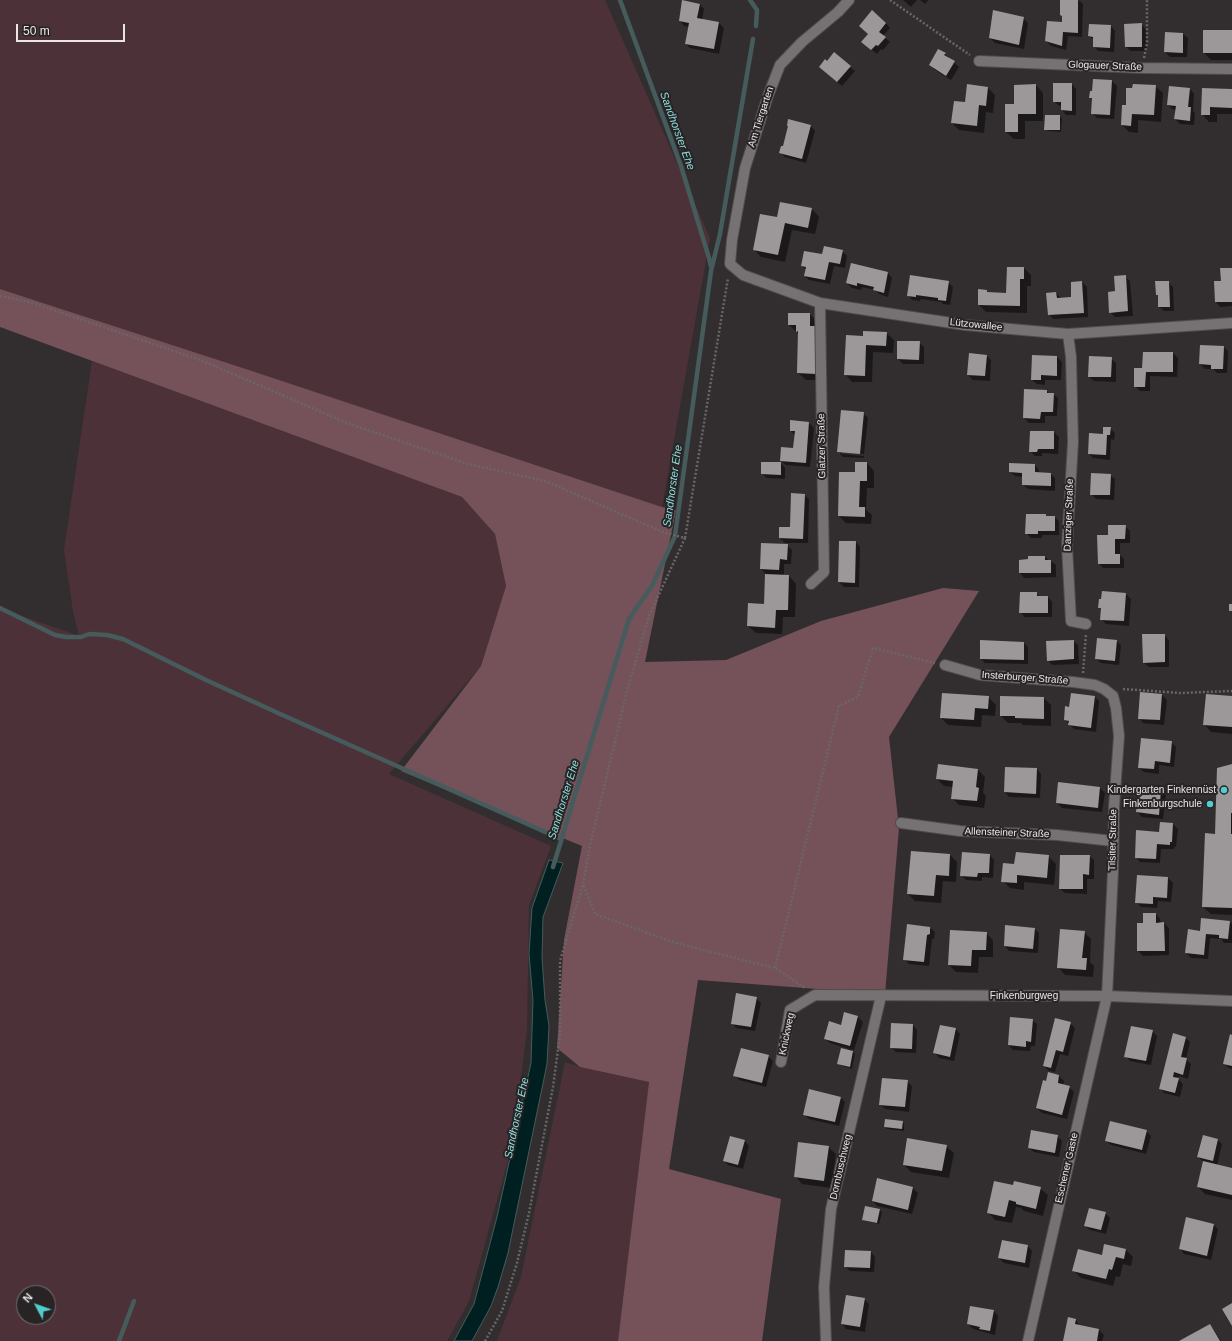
<!DOCTYPE html>
<html>
<head>
<meta charset="utf-8">
<style>
	body { margin:0 }
	#map { position:relative; width:1232px; height:1341px; overflow:hidden; background:#322e2f; font-family:Helvetica,sans-serif }
	canvas { display:block }
	.north { position:absolute; left:16px; top:1285px; width:40px; height:40px; box-sizing:border-box; background:#282425; border:1px solid #757273; border-radius:50%; rotate:311deg; font-size:11px; font-weight:700; line-height:16px; text-align:center; color:#e9e6e7 }
	.north::after { content:''; display:block; margin:auto; width:14px; height:18px; background:#52cdcd; clip-path:polygon(50% 0,100% 100%,50% 72%,0 100%) }
	.scale { position:absolute; left:16px; top:24px; width:109px; height:18px; box-sizing:border-box; border:2px solid #e9e6e7; border-top:0; padding-left:5px; font-size:12px; line-height:14px; white-space:nowrap; color:#e9e6e7; -webkit-text-stroke:3px #282425; paint-order:stroke }
</style>
</head>
<body>
<div id="map">
<canvas width="1232" height="1341"></canvas>
<div class="north">N</div>
<div class="scale">50 m</div>
</div>
<script>
const ctx = document.querySelector('canvas').getContext('2d');
ctx.lineJoin = 'round';
function fill(path, color) {
  ctx.fillStyle = color;
  ctx.fill(path, 'evenodd');
}
function shape(rows) {
  const path = new Path2D();
  for (const r of rows) {
    path.moveTo(r[0], r[1]);
    for (let i = 2; i < r.length; i += 2) path.lineTo(r[i], r[i + 1]);
  }
  return path;
}
function strokePath(path, color, width, dash) {
  ctx.strokeStyle = color;
  ctx.lineWidth = width;
  ctx.lineCap = dash ? 'butt' : 'round';
  ctx.setLineDash(dash || []);
  ctx.stroke(path);
}
function label(font, color, halo, rows, align = 'center') {
  ctx.font = font + ' Helvetica,sans-serif';
  ctx.lineWidth = 4;
  ctx.setLineDash([]);
  ctx.textBaseline = 'middle';
  ctx.strokeStyle = halo;
  ctx.fillStyle = color;
  for (const [text, x, y, turn = 0] of rows) {
    ctx.save();
    ctx.translate(x, y);
    ctx.rotate((+turn || 0) * Math.PI / 180);
    ctx.textAlign = isNaN(turn) ? turn : align;
    if (halo) ctx.strokeText(text, 0, 0);
    ctx.fillText(text, 0, 0);
    ctx.restore();
  }
}
fill(shape([
	[0,0,605,0,710,238,662,507,249,370,0,289],
	[92,361,462,497,495,534,506,586,481,666,389,774,551,846,529,905,527,1029,513,1142,469,1301,447,1341,0,1341,0,608,79,636,73,611,64,550],
	[24,1293,48,1293,48,1317,24,1317],
	[565,1062,580,1067,649,1082,618,1341,497,1341,521,1277]
]), '#4d3138');
fill(shape([
	[0,289,249,370,662,507,676,510,645,662,726,660,821,621,943,588,979,591,889,737,899,828,885,994,698,980,669,1169,781,1199,762,1341,618,1341,649,1082,580,1067,557,1048,564,940,582,846,401,771,481,666,506,586,495,534,462,497,0,327]
]), '#75525a');
const water = shape([
	[549,860,563,863,543,917,542,958,545,1000,549,1026,547,1064,508,1253,498,1287,491,1306,472,1341,454,1341,474,1304,497,1217,531,1063,533,1000,529,954,532,908,549,860]
]);
fill(water, '#001f20');
strokePath(water, '#465b5c', 1);
fill(shape([
	[903,0,917,0,911,7],
	[920,0,929,0,925,4],
	[1061,0,1078,0,1083,4,1082,37,1068,36,1066,50,1051,46,1046,41,1063,23],
	[700,4,704,9,702,20,719,23,724,28,719,54,690,48,686,44,689,27,684,26,680,21],
	[1023,18,1028,23,1024,49,995,43,990,38],
	[886,23,890,28,883,36,890,42,883,50,881,49,877,54,867,46,869,34,860,26],
	[1141,24,1146,29,1147,51,1131,51,1126,47],
	[1111,26,1115,31,1114,52,1098,51,1094,46,1094,40,1089,36],
	[1232,31,1232,60,1211,60,1204,53],
	[1166,33,1183,34,1188,38,1187,57,1170,57,1165,52],
	[939,50,945,54,959,67,951,80,935,70,930,65],
	[850,67,855,71,842,86,824,71],
	[1112,81,1117,86,1114,119,1097,118,1092,113,1093,100,1090,98],
	[1072,84,1076,89,1076,115,1066,115,1062,110,1062,106,1059,106,1054,101],
	[1036,85,1043,93,1043,121,1025,121,1025,139,1014,139,1006,132,1015,105],
	[968,86,988,88,995,95,993,113,986,112,984,133,959,130,952,123,966,103],
	[1155,86,1163,93,1161,122,1138,120,1138,133,1129,132,1122,125,1126,106],
	[1190,89,1194,94,1193,111,1195,113,1194,125,1180,124,1175,119,1176,110,1172,109,1168,105],
	[1203,89,1232,90,1232,114,1217,114,1217,122,1209,122,1202,114],
	[1060,116,1062,119,1061,132,1048,131,1046,129],
	[811,126,815,131,806,163,785,157,780,152,783,147],
	[781,203,812,209,819,217,815,234,792,230,785,262,761,257,754,249,778,218],
	[842,251,847,256,845,268,834,266,830,284,809,280,805,276,806,270,802,266,823,255],
	[852,265,888,273,892,278,888,297,879,294,875,290,862,287,861,290,852,288,847,283],
	[1008,268,1024,268,1031,275,1031,286,1027,286,1027,313,986,312,979,305,986,291,989,293,1007,294],
	[1232,269,1232,306,1220,307,1216,302,1215,282,1222,282],
	[1125,276,1130,281,1133,316,1115,317,1110,312,1116,292],
	[948,282,953,287,950,305,943,304,941,302,921,299,920,301,912,300,908,295],
	[1082,282,1087,287,1088,317,1053,319,1049,314,1056,293,1061,298,1072,298],
	[1168,282,1173,287,1174,311,1164,311,1159,307,1159,296,1157,294],
	[810,314,817,322,823,380,806,380,798,373,799,334,789,325],
	[886,333,894,340,893,353,873,352,872,382,852,382,845,374,864,337],
	[919,342,924,347,924,364,903,364,898,359],
	[1224,347,1228,351,1227,373,1217,373,1213,369,1205,369,1200,364],
	[1173,353,1178,358,1177,377,1150,376,1150,391,1140,391,1135,386,1143,369],
	[987,356,991,360,990,381,973,380,968,375],
	[1057,357,1062,362,1061,380,1045,380,1045,385,1037,384,1032,380],
	[1111,358,1116,363,1116,382,1094,381,1089,377],
	[1047,391,1049,394,1053,394,1058,398,1057,416,1045,416,1045,423,1029,423,1024,418],
	[863,413,868,418,864,454,842,452,842,454,864,456,864,458,843,457,839,452],
	[809,423,814,428,810,467,786,465,781,461,794,449,795,435,791,431],
	[1110,428,1115,433,1114,440,1111,439,1110,460,1093,458,1089,454],
	[1031,432,1054,432,1059,437,1058,454,1042,453,1042,456,1035,456,1030,451],
	[781,463,785,468,785,479,767,478,762,474],
	[867,463,874,471,874,488,867,488,866,510,872,515,871,524,846,523,839,516,856,473],
	[1035,465,1039,470,1039,473,1051,474,1055,478,1055,491,1028,489,1023,485,1023,477,1015,476,1010,472],
	[1110,475,1115,479,1114,500,1096,499,1091,494],
	[804,495,809,499,808,543,785,543,780,538,791,528],
	[1045,515,1047,517,1054,517,1059,521,1059,535,1042,535,1042,538,1031,538,1026,533],
	[1125,526,1130,531,1130,543,1120,543,1120,555,1124,559,1124,568,1103,568,1099,564,1109,536],
	[856,542,860,547,859,587,844,587,839,582],
	[787,545,792,550,791,564,784,564,784,576,789,576,796,584,795,617,783,617,782,634,756,633,748,626,765,605,767,575,761,569],
	[1045,557,1056,565,1056,577,1024,578,1020,573],
	[1036,593,1040,597,1048,597,1052,602,1052,617,1025,617,1020,612],
	[1126,594,1131,599,1129,626,1106,624,1101,619,1102,610,1099,607],
	[1164,635,1169,640,1169,667,1149,667,1144,663],
	[1073,641,1078,645,1079,664,1052,665,1048,660],
	[1116,641,1121,645,1119,665,1101,663,1096,659],
	[1024,643,1028,647,1028,664,985,663,981,659],
	[1162,695,1167,700,1164,725,1143,723,1139,718],
	[988,697,996,705,995,716,982,715,981,727,948,725,941,718],
	[1095,697,1099,701,1096,732,1074,729,1065,720],
	[1232,697,1232,734,1211,732,1204,724],
	[1044,698,1051,705,1051,726,1023,725,1021,723,1008,723,1001,716],
	[1171,742,1176,747,1174,767,1159,765,1159,774,1144,772,1139,768],
	[939,765,978,770,985,777,983,793,986,796,984,808,959,805,952,798,953,787,944,786,937,779],
	[1232,765,1232,915,1211,914,1203,907,1216,835],
	[1037,769,1041,774,1040,798,1009,797,1005,792],
	[1059,784,1100,788,1105,793,1102,812,1062,808,1057,803],
	[1139,788,1161,791,1166,795,1163,819,1142,817,1137,812],
	[1161,823,1173,824,1178,829,1176,847,1175,846,1174,849,1161,849,1160,863,1140,862,1136,857,1160,833],
	[950,855,957,862,956,882,943,881,941,903,915,901,908,894],
	[990,855,994,860,993,878,982,877,982,881,966,880,961,875],
	[1048,856,1056,864,1054,885,1024,882,1024,890,1010,888,1003,881,1015,865],
	[1089,856,1094,860,1094,879,1087,879,1087,894,1065,893,1060,889],
	[1168,878,1173,883,1171,902,1158,901,1157,908,1141,907,1136,902],
	[1156,914,1160,919,1161,924,1164,923,1169,928,1169,955,1143,956,1138,951,1144,924],
	[1202,919,1230,922,1232,924,1232,943,1224,943,1221,939,1210,938,1208,959,1191,958,1186,953,1201,932],
	[1006,926,1035,929,1039,933,1038,953,1009,951,1005,946],
	[930,928,935,932,934,939,932,939,929,966,909,964,904,959],
	[1084,932,1091,939,1090,962,1094,966,1093,977,1065,975,1058,967],
	[986,933,993,940,993,957,979,957,978,973,956,972,949,965],
	[756,998,761,1003,755,1031,736,1028,732,1023],
	[845,1013,858,1017,863,1022,854,1050,850,1049,855,1054,852,1069,840,1065,838,1063,849,1049,830,1043,825,1039,841,1026],
	[1032,1020,1037,1024,1035,1046,1031,1046,1030,1051,1013,1050,1009,1045],
	[1070,1023,1075,1028,1068,1056,1060,1054,1055,1072,1049,1071,1044,1066],
	[913,1025,917,1030,916,1053,896,1052,891,1047],
	[956,1029,960,1034,954,1061,939,1058,935,1053],
	[1152,1031,1157,1036,1151,1065,1130,1061,1126,1056],
	[1232,1036,1232,1069,1229,1068,1224,1064],
	[1186,1038,1190,1042,1186,1059,1191,1064,1188,1079,1179,1076,1178,1079,1183,1084,1180,1097,1164,1093,1160,1088],
	[768,1056,773,1061,766,1087,739,1080,735,1075],
	[1049,1074,1059,1076,1064,1081,1063,1085,1069,1087,1074,1092,1067,1119,1042,1113,1037,1108],
	[907,1081,912,1086,909,1112,885,1109,880,1105],
	[840,1097,845,1102,839,1126,809,1119,804,1114],
	[902,1122,904,1124,904,1131,887,1129,885,1127],
	[1146,1131,1151,1136,1146,1154,1111,1145,1106,1141],
	[1057,1136,1062,1141,1059,1157,1034,1152,1029,1148],
	[731,1137,745,1141,749,1146,743,1169,728,1165,724,1160],
	[1218,1140,1222,1144,1217,1166,1232,1169,1232,1200,1205,1194,1198,1187,1204,1162,1198,1157],
	[946,1146,954,1153,949,1178,911,1172,904,1165],
	[828,1147,836,1154,831,1188,802,1184,795,1176],
	[878,1179,913,1188,918,1193,912,1214,877,1206,873,1201],
	[1014,1186,1040,1188,1048,1195,1043,1216,1024,1211,1021,1208,1016,1207,1012,1223,995,1220,988,1212],
	[880,1210,882,1212,879,1224,865,1221,863,1219],
	[1105,1213,1110,1218,1106,1234,1090,1230,1085,1226],
	[1213,1224,1218,1229,1211,1260,1184,1254,1180,1249],
	[1105,1245,1126,1250,1133,1257,1131,1266,1123,1264,1120,1277,1116,1276,1113,1286,1081,1278,1073,1270,1103,1256],
	[1028,1246,1032,1251,1029,1268,1004,1263,999,1258],
	[871,1252,875,1257,874,1272,850,1271,845,1266],
	[864,1299,869,1304,865,1332,846,1329,842,1324],
	[994,1311,998,1316,995,1335,973,1329,968,1324],
	[1069,1319,1076,1320,1080,1326,1099,1330,1104,1335,1102,1341,1064,1341],
	[1209,1325,1214,1330,1221,1341,1181,1341]
]), '#0007');
strokePath(shape([
	[620,0,681,166,709,258,711,267],
	[750,0,757,10,756,26],
	[0,608,55,635,66,637,81,637,89,634,107,635,123,639,206,680,278,713,561,839],
	[553,867,629,619,653,584,675,536,711,271,720,234,753,39],
	[119,1341,134,1301]
]), '#465b5c', 4.5);
fill(shape([
	[682,0,700,4,697,18,719,22,714,49,685,44,689,23,679,21],
	[1060,0,1078,0,1078,33,1063,32,1062,46,1045,41,1047,21,1062,22,1062,16,1060,15],
	[872,10,886,23,879,32,886,37,878,46,876,45,871,50,861,42,868,34,859,26],
	[993,10,1024,17,1019,45,989,38],
	[1142,23,1142,47,1125,47,1124,24],
	[1089,24,1111,25,1110,48,1093,47,1093,37,1088,36],
	[1203,30,1232,30,1232,53,1203,53],
	[1165,32,1183,33,1183,53,1164,52],
	[938,49,946,53,944,55,955,61,946,76,929,65],
	[834,52,851,66,837,82,819,67,825,59,827,61],
	[1093,79,1112,80,1110,115,1091,114,1092,98,1089,98,1090,91,1092,91],
	[1053,83,1072,83,1072,111,1061,110,1061,102,1053,102],
	[967,84,988,87,986,106,979,105,977,126,951,123,954,101,965,102],
	[1036,84,1036,114,1018,114,1018,132,1005,132,1005,104,1014,104,1014,85],
	[1133,84,1156,85,1154,115,1132,114,1131,126,1121,125,1122,105,1126,105,1126,88,1132,88],
	[1169,86,1190,88,1188,107,1191,107,1190,121,1174,119,1176,106,1167,105],
	[1202,88,1232,89,1232,108,1210,107,1210,115,1201,115],
	[1045,115,1060,115,1060,130,1044,130],
	[788,119,811,125,802,159,779,153,781,146,783,146,788,126,787,126],
	[780,202,812,208,808,228,785,223,778,255,753,250,760,214,777,217],
	[824,246,843,250,840,264,829,262,825,280,804,276,806,267,801,266,804,251,822,254],
	[851,263,888,272,884,293,873,290,874,287,857,283,857,286,846,283],
	[1007,267,1024,267,1024,279,1020,279,1020,306,978,305,978,289,987,290,987,292,1006,293],
	[1220,268,1232,268,1232,302,1215,302,1214,281,1221,281],
	[910,275,949,281,946,301,938,300,938,298,916,295,916,297,907,296],
	[1126,275,1128,311,1109,313,1108,292,1115,291,1114,276],
	[1082,281,1084,313,1048,315,1046,293,1056,292,1057,298,1071,297,1071,282],
	[1155,281,1169,281,1170,307,1158,307,1158,295,1156,295],
	[788,313,810,313,810,326,817,326,816,374,797,373,798,331,796,332,796,325,788,325],
	[863,331,887,332,886,346,866,345,865,376,844,375,846,335,863,336],
	[897,341,920,341,919,360,897,359],
	[1200,345,1224,346,1223,369,1211,369,1211,365,1199,364],
	[1143,352,1173,352,1173,372,1146,372,1145,387,1134,387,1134,368,1142,368],
	[969,353,987,355,985,376,967,375],
	[1032,355,1057,356,1057,376,1041,375,1041,380,1031,380],
	[1089,356,1112,357,1111,377,1088,377],
	[1024,389,1047,390,1047,393,1054,393,1053,412,1041,412,1040,419,1023,418],
	[841,410,864,412,860,454,837,452],
	[790,420,809,422,806,463,780,461,781,447,793,448,795,431,790,431],
	[1103,427,1111,427,1110,435,1107,435,1106,455,1088,454,1089,433,1103,434],
	[1030,431,1054,431,1054,449,1038,449,1037,452,1029,452],
	[761,462,781,462,781,475,761,474],
	[855,462,867,462,867,481,860,481,859,507,865,507,865,517,838,516,839,472,855,472],
	[1009,463,1035,464,1035,472,1051,473,1051,486,1022,485,1022,473,1009,472],
	[1091,473,1111,474,1110,495,1090,495],
	[791,493,805,494,803,539,779,538,779,527,790,527],
	[1026,514,1046,514,1046,516,1055,516,1055,531,1038,531,1038,534,1025,534],
	[1108,525,1126,525,1125,539,1115,539,1115,554,1120,554,1120,564,1098,564,1097,535,1108,535],
	[839,541,856,541,855,583,838,582],
	[761,543,788,544,787,560,780,559,779,570,760,569],
	[1028,556,1045,556,1045,560,1051,560,1051,573,1019,573,1019,560,1028,559],
	[765,574,789,575,788,610,776,610,775,628,747,626,748,603,764,604],
	[1102,591,1126,593,1124,621,1100,620,1101,608,1098,608,1099,599,1101,599],
	[1020,592,1037,592,1037,596,1048,596,1048,613,1019,613],
	[1229,604,1232,604,1232,611,1229,611],
	[1142,634,1165,634,1165,662,1143,663],
	[1097,638,1117,640,1115,661,1095,659],
	[980,640,1024,642,1024,660,980,659],
	[1074,640,1074,659,1047,661,1046,641],
	[1140,692,1162,694,1160,720,1138,719],
	[942,693,989,696,988,709,975,708,974,720,940,718],
	[1071,693,1095,696,1091,728,1068,725,1069,721,1064,720,1065,706,1069,707],
	[1206,694,1232,696,1232,727,1203,725],
	[1000,696,1044,697,1044,719,1015,718,1015,716,1000,716],
	[1141,738,1172,741,1170,763,1155,761,1154,769,1138,768],
	[938,764,978,769,976,787,979,788,977,801,951,799,953,781,936,779],
	[1232,764,1232,813,1231,813,1231,834,1232,834,1232,908,1202,907,1205,833,1215,834,1217,768],
	[1005,767,1037,768,1036,794,1004,792],
	[1058,782,1100,787,1098,808,1056,803],
	[1139,787,1161,790,1159,815,1136,812],
	[1160,822,1173,823,1172,842,1170,842,1170,845,1157,844,1156,859,1135,858,1136,830,1159,832],
	[911,851,950,854,949,876,936,875,934,896,907,894],
	[962,852,990,854,989,873,978,873,977,877,960,876],
	[1016,852,1049,855,1047,878,1017,875,1017,883,1001,882,1003,863,1014,864],
	[1060,855,1090,855,1089,875,1083,874,1083,889,1059,889],
	[1137,875,1168,877,1167,898,1153,897,1153,904,1135,903],
	[1143,913,1156,913,1156,923,1164,922,1165,951,1137,951,1137,923,1143,923],
	[1201,918,1230,921,1228,939,1219,938,1219,935,1206,934,1204,955,1185,953,1188,929,1200,931],
	[907,924,930,927,930,934,927,935,924,962,903,960],
	[1005,925,1035,928,1033,949,1004,946],
	[1060,929,1085,931,1082,958,1087,958,1086,970,1057,968],
	[950,930,987,932,986,950,972,950,971,966,948,965],
	[736,993,757,997,751,1027,731,1024],
	[844,1012,858,1016,850,1046,824,1039,829,1021,841,1025],
	[1010,1017,1033,1019,1031,1042,1026,1041,1026,1047,1008,1045],
	[1055,1018,1071,1022,1063,1052,1056,1050,1051,1068,1043,1066],
	[891,1023,913,1024,912,1049,890,1048],
	[940,1025,956,1028,950,1057,933,1053],
	[1131,1026,1153,1030,1146,1061,1124,1057],
	[1173,1033,1186,1037,1181,1057,1187,1058,1183,1075,1174,1072,1173,1077,1179,1078,1175,1093,1159,1089],
	[1230,1034,1232,1035,1232,1066,1223,1064],
	[741,1048,769,1055,762,1083,733,1076],
	[841,1048,853,1051,850,1067,837,1064],
	[1048,1072,1059,1075,1058,1083,1070,1086,1062,1115,1036,1108,1043,1080,1046,1081],
	[882,1078,908,1080,905,1107,879,1105],
	[809,1089,841,1097,835,1122,803,1115],
	[885,1119,903,1121,902,1129,884,1127],
	[1110,1121,1147,1130,1142,1150,1105,1141],
	[1031,1130,1058,1135,1055,1153,1028,1148],
	[1203,1135,1218,1139,1213,1161,1197,1157],
	[730,1136,745,1140,738,1165,723,1161],
	[907,1138,947,1145,942,1171,903,1165],
	[798,1142,829,1146,824,1181,794,1177],
	[1203,1161,1232,1168,1232,1195,1197,1187],
	[877,1178,913,1187,908,1210,872,1201],
	[994,1181,1013,1185,1014,1181,1041,1187,1036,1209,1016,1204,1016,1202,1009,1200,1005,1217,987,1213],
	[865,1206,880,1209,877,1223,862,1220],
	[1089,1208,1106,1212,1101,1230,1084,1226],
	[1186,1217,1214,1224,1207,1256,1179,1249],
	[1002,1240,1028,1245,1025,1263,998,1258],
	[1104,1244,1126,1249,1124,1259,1116,1257,1112,1270,1109,1269,1106,1279,1072,1271,1078,1249,1102,1255],
	[845,1250,871,1251,870,1268,844,1267],
	[846,1295,865,1298,860,1327,841,1324],
	[1232,1303,1232,1326,1222,1309],
	[970,1306,994,1310,990,1331,979,1329,980,1327,967,1324],
	[1068,1317,1076,1319,1075,1324,1099,1329,1097,1341,1063,1341],
	[1210,1324,1220,1341,1179,1341]
]), '#9c9798');
const street = shape([
	[849,0,838,12,802,42,780,65,768,96,745,168,732,240,730,264,743,275,820,303,965,325,1068,334,1232,323],
	[979,61,1142,68,1232,69],
	[1068,334,1071,357,1073,442,1067,546,1071,621,1086,624],
	[811,584,824,572,820,303],
	[945,665,980,675,1073,682,1095,685,1104,689,1113,696,1116,708,1119,736,1114,807,1113,871,1107,996,1028,1341],
	[901,823,960,831,1057,835,1113,841],
	[781,1062,790,1010,815,995,1107,996,1232,1001],
	[826,1341,824,1287,831,1209,881,996]
]);
strokePath(street, '#504c4d', 12);
strokePath(shape([
	[890,0,970,55],
	[1144,58,1147,43,1147,0],
	[0,296,33,303,203,361,347,423,468,464,545,481,663,532,685,538,649,616,628,687,591,841,583,884,595,914,676,943,775,968,805,988],
	[685,538,728,278],
	[1083,673,1086,634],
	[1123,689,1180,693,1232,691],
	[775,968,839,706,858,697,873,648,935,663],
	[485,1341,502,1311,517,1263,529,1213,553,1087,560,1034,560,961,583,884]
]), '#6a6667', 2.5, [2, 2]);
strokePath(street, '#767172', 10);
for (const [x, y, r, color] of [
	[1224,790,4,"#52cdcd"],
	[1210,804,4,"#52cdcd"]
]) {
  const dot = new Path2D();
  dot.arc(x, y, r, 0, 2 * Math.PI);
  ctx.fillStyle = color;
  ctx.fill(dot);
  strokePath(dot, '#282425', 1.5);
}
label('10px', '#e9e6e7', '#282425', [
	["Glogauer Straße",1105,66,2],
	["Am Tiergarten",761,117,-72],
	["Lützowallee",976,325,6],
	["Glatzer Straße",822,446,-91],
	["Danziger Straße",1069,515,-88],
	["Insterburger Straße",1025,678,4],
	["Allensteiner Straße",1007,833,2],
	["Tilsiter Straße",1113,840,-89],
	["Finkenburgweg",1024,996],
	["Knickweg",787,1034,-78],
	["Dornbuschweg",841,1167,-77],
	["Eschener Gaste",1067,1168,-77]
]);
label('10px', '#e9e6e7', '#282425', [
	["Kindergarten Finkennüst",1216,790],
	["Finkenburgschule",1202,804]
], 'right');
label('italic 11px', '#8edede', '#282425', [
	["Sandhorster Ehe",677,131,70],
	["Sandhorster Ehe",673,486,-82],
	["Sandhorster Ehe",564,800,-73],
	["Sandhorster Ehe",517,1118,-78]
]);
</script>
</body>
</html>
